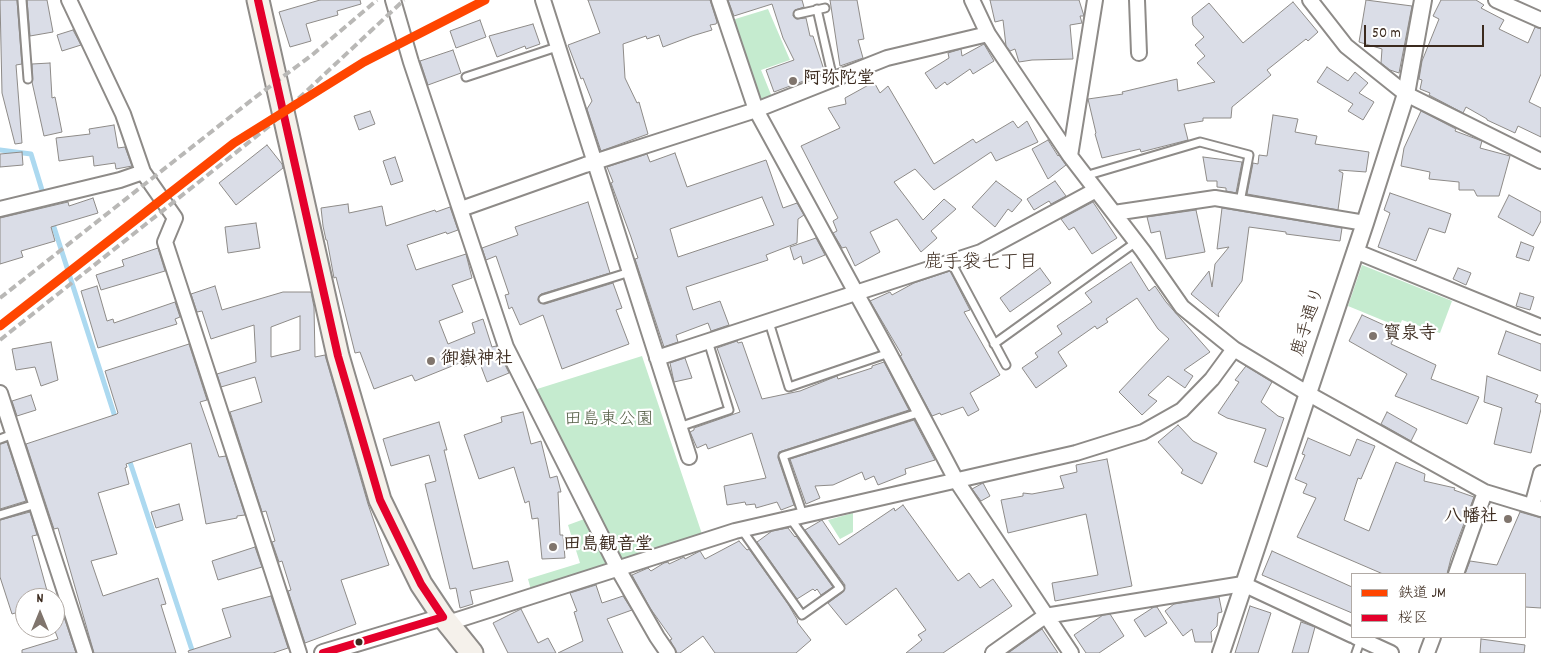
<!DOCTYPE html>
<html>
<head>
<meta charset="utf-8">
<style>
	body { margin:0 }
	#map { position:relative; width:1541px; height:653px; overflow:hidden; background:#fff; font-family:Dekko,"Klee One",sans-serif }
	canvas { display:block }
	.legend { position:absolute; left:1351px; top:573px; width:175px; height:65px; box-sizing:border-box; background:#fff; border:1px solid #b1aaa5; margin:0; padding:6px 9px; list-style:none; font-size:15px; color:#3b2a1e }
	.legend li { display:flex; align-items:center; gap:10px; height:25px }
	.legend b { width:25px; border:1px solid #b1aaa5 }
	.north { position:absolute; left:15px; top:588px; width:50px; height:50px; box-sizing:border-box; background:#fff; border:1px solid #b1aaa5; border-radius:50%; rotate:0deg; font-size:14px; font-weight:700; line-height:20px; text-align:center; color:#3b2a1e }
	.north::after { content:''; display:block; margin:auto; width:18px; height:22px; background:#80756d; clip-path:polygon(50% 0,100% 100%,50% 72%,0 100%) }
	.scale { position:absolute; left:1364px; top:25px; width:120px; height:22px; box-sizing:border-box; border:2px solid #3b2a1e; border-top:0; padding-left:6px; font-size:15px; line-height:18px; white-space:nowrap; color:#3b2a1e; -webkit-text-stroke:4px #fff; paint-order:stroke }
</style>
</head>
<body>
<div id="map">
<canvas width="1541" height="653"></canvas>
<ul class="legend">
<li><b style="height:6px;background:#ff4500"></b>鉄道 JM</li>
<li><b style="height:6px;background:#e4002b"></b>桜区</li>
</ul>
<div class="north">N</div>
<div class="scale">50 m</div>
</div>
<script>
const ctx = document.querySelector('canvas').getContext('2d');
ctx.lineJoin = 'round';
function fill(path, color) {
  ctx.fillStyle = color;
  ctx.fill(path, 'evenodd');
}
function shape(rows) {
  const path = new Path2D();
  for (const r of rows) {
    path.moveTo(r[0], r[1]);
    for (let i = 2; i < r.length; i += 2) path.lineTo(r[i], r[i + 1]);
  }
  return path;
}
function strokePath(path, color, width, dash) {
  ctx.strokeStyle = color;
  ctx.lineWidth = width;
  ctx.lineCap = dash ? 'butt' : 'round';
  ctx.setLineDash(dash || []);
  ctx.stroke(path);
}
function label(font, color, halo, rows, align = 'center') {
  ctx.font = font + ' Dekko,"Klee One",sans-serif';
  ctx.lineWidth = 4.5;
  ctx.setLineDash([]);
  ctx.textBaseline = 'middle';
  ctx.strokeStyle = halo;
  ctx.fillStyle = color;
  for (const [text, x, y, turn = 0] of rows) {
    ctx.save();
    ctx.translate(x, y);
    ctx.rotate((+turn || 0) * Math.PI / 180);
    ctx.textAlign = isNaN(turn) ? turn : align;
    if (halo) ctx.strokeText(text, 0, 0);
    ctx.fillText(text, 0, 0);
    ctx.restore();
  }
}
fill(shape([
	[768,9,790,60,761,70,772,97,760,100,732,20],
	[1362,265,1452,301,1440,333,1402,320,1399,327,1348,306],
	[642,356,702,534,620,565,534,390],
	[853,513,853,532,840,539,828,520],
	[587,518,611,565,531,590,528,579,580,563,568,525]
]), '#c5ebcf');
strokePath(shape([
	[0,150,31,154,49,213],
	[52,221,116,420],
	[128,456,193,653]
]), '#acd9f0', 5);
const building = shape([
	[0,0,17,0,22,64,16,65,22,143,15,144,2,93,0,0],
	[27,0,47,0,53,32,30,36,27,0],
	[320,0,360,0,361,4,337,11,338,15,306,24,311,41,290,47,279,12,320,0],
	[588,0,710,0,717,22,716,24,710,25,712,30,692,36,663,47,659,35,647,39,646,36,623,44,625,78,637,103,639,102,648,134,601,151,587,109,592,101,583,78,581,79,568,45,600,33,588,0],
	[728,0,802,0,804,7,795,10,793,16,797,19,806,18,810,36,813,36,825,73,774,92,766,70,794,60,783,38,772,4,734,16,728,0],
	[830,0,857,0,864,39,858,40,863,58,840,66,830,0],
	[990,0,1079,0,1084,16,1080,16,1082,23,1070,25,1073,59,1032,60,1019,62,1015,49,1010,51,1006,46,1003,20,995,22,990,0],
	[1366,0,1412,6,1399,73,1390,70,1381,63,1382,49,1359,42,1366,0],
	[1441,0,1476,0,1484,5,1481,8,1504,20,1499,29,1528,43,1535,27,1541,29,1541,74,1529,102,1541,108,1541,137,1518,126,1515,133,1487,120,1487,119,1466,107,1463,113,1429,95,1430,93,1420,89,1422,80,1419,79,1422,61,1439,19,1433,16,1441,0],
	[1293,2,1318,32,1308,41,1306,39,1267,70,1271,75,1232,107,1231,118,1203,118,1203,121,1184,124,1188,140,1141,152,1140,149,1102,158,1095,134,1096,133,1088,99,1123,94,1122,92,1177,79,1178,91,1215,82,1197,63,1205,56,1195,45,1204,37,1193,25,1192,17,1209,3,1243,43,1293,2],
	[480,20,486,37,456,48,450,31,480,20],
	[533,24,540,44,526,49,525,46,497,57,489,36,533,24],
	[73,30,81,45,62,51,57,35,73,30],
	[984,44,994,61,973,74,970,69,947,85,945,82,936,89,925,73,949,58,948,53,961,49,962,56,984,44],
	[453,50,461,73,428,85,420,61,453,50],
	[50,63,52,98,55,97,62,132,44,136,32,82,32,64,50,63],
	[1327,67,1348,81,1355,72,1368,83,1359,93,1374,102,1363,120,1348,111,1353,104,1317,82,1327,67],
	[874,82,880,93,888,86,934,164,973,139,976,143,1013,121,1018,128,1027,121,1038,142,996,161,991,152,934,190,915,169,894,182,923,220,944,199,956,209,931,231,937,238,921,252,897,219,870,232,880,252,855,266,846,247,842,248,833,233,837,231,833,221,838,218,801,146,840,128,828,108,846,104,845,98,874,82],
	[370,111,375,124,359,130,354,116,370,111],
	[1421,111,1456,129,1455,131,1482,141,1480,148,1510,156,1499,196,1477,196,1474,190,1459,190,1459,182,1429,179,1430,172,1401,166,1404,148,1421,111],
	[1273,115,1298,119,1295,132,1317,136,1315,144,1369,152,1366,172,1339,170,1339,171,1343,173,1338,210,1247,194,1253,163,1258,164,1259,155,1267,156,1273,115],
	[114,125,118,148,125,147,132,166,116,169,115,163,94,166,93,156,59,161,56,138,90,134,89,129,114,125],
	[1048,140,1058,156,1059,155,1066,165,1048,179,1032,149,1048,140],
	[267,145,282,164,283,168,236,205,219,183,267,145],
	[22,152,23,165,0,167,0,154,22,152],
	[675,153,687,187,766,160,783,208,797,203,804,215,798,219,797,243,766,255,768,260,686,287,693,310,720,301,729,325,711,331,708,323,676,335,678,342,664,347,635,259,638,258,631,237,611,183,613,182,607,167,647,154,650,162,675,153],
	[762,197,774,225,678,257,670,229,762,197],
	[395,157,403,181,391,185,383,161,395,157],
	[1203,157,1242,162,1236,193,1226,191,1226,188,1217,187,1217,181,1207,181,1203,157],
	[996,181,1022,200,1012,212,1008,209,995,227,972,207,996,181],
	[1055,181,1066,196,1051,204,1049,201,1034,210,1027,199,1055,181],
	[1390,193,1451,214,1445,233,1429,228,1416,261,1378,247,1390,213,1384,210,1390,193],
	[1509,195,1541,212,1541,221,1533,236,1498,217,1509,195],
	[93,198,98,213,51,227,55,241,21,251,23,257,0,264,0,218,68,202,69,206,93,198],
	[588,202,610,273,541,294,539,296,538,300,540,303,545,304,613,283,622,308,616,310,629,344,562,369,543,315,520,325,512,307,509,309,505,295,509,294,496,256,486,260,482,248,518,235,515,227,588,202],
	[1093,202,1117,238,1092,254,1074,227,1069,230,1061,219,1093,202],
	[348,204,349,213,382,206,386,226,435,210,436,212,450,207,458,230,447,234,446,232,407,245,416,270,466,254,472,278,452,285,463,312,439,321,448,344,475,333,472,323,483,319,492,347,496,346,509,373,487,382,479,361,464,367,462,362,415,381,412,375,374,389,360,352,355,353,336,277,334,278,327,240,326,240,323,226,321,208,348,204],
	[1222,208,1342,228,1340,241,1286,234,1286,232,1249,227,1242,281,1218,314,1219,317,1191,294,1209,271,1212,287,1215,264,1229,247,1217,249,1222,208],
	[1196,210,1205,252,1166,259,1160,231,1151,233,1147,217,1196,210],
	[256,223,260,248,228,253,225,227,256,223],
	[816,238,825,255,803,264,801,256,794,260,790,247,816,238],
	[1521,242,1534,247,1529,261,1516,257,1521,242],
	[158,248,165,271,101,290,96,275,124,266,122,260,158,248],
	[1131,262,1149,291,1155,286,1166,302,1210,352,1184,370,1193,376,1185,388,1168,376,1148,395,1157,401,1142,415,1119,392,1169,339,1158,329,1137,298,1106,319,1108,322,1097,329,1095,326,1058,352,1067,366,1036,388,1022,368,1038,357,1035,353,1062,334,1057,326,1092,302,1085,293,1131,262],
	[1040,268,1051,283,1010,312,1000,298,1040,268],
	[1458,268,1471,273,1466,285,1453,279,1458,268],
	[950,271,970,310,964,312,1000,375,970,393,979,410,968,416,963,407,941,415,940,413,932,416,900,356,902,355,870,301,890,292,892,295,914,283,950,271],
	[97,286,107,321,113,319,114,323,175,302,180,317,175,319,177,324,98,348,81,291,97,286],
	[215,286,222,310,283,292,311,292,314,307,315,357,325,355,368,504,389,565,341,580,356,624,305,643,288,591,291,590,282,561,279,562,272,542,275,541,266,511,262,512,230,412,262,402,255,377,221,387,217,374,256,362,254,325,211,339,202,311,197,312,191,294,215,286],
	[300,316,300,350,271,357,271,327,300,316],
	[1520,293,1534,297,1530,310,1516,306,1520,293],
	[1362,315,1397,331,1391,344,1436,365,1431,379,1479,397,1467,424,1395,396,1407,374,1349,341,1362,315],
	[1506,331,1541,344,1541,371,1498,354,1506,331],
	[737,341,738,343,742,342,762,399,800,391,837,376,838,379,872,368,872,366,884,362,909,410,779,452,778,458,794,505,781,510,777,502,756,508,755,504,746,505,745,502,727,505,724,486,766,478,752,433,708,449,706,444,697,448,690,432,694,430,694,428,740,412,717,348,737,341],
	[51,342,58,380,41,386,35,367,16,370,12,349,51,342],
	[189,344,207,400,200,402,219,457,226,456,245,515,237,516,237,518,206,524,191,443,126,464,127,467,125,468,129,484,98,493,117,554,91,561,103,596,158,578,166,604,161,605,176,653,94,653,58,528,54,529,26,444,117,414,118,413,105,371,189,344],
	[685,358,692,378,674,382,670,363,685,358],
	[1246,366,1272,382,1261,402,1278,416,1284,418,1267,467,1254,462,1266,429,1227,418,1218,413,1239,382,1235,380,1246,366],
	[1487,376,1538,395,1535,402,1541,404,1541,409,1531,453,1494,444,1502,408,1484,402,1487,376],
	[31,395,36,410,17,416,12,401,31,395],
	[523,412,531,444,541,441,550,478,557,476,561,492,558,492,560,535,563,535,565,558,542,559,538,518,532,519,529,501,525,503,514,467,479,479,464,435,502,422,501,417,523,412],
	[1387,412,1417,429,1411,441,1381,424,1387,412],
	[914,420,935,460,905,469,906,474,878,485,874,476,865,480,862,472,833,485,815,486,820,498,806,504,790,459,914,420],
	[439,422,447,450,444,450,473,569,508,561,513,581,470,591,473,604,460,608,456,588,450,589,425,484,436,481,429,455,391,466,383,439,439,422],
	[1178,425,1193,441,1217,453,1202,484,1181,473,1183,470,1158,442,1178,425],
	[1308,438,1350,456,1357,439,1375,446,1361,479,1358,478,1344,520,1369,531,1396,462,1425,474,1424,481,1455,488,1454,490,1474,497,1451,558,1447,574,1383,574,1297,537,1316,498,1303,493,1307,484,1295,479,1305,455,1302,454,1308,438],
	[7,442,26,501,0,509,0,444,7,442],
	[1107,459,1132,586,1055,601,1052,583,1098,575,1086,514,1008,533,1001,500,1023,496,1023,493,1032,494,1064,488,1060,476,1077,472,1076,465,1107,459],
	[983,483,990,496,981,501,972,489,983,483],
	[179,504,183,520,156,528,151,512,179,504],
	[903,505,958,581,969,573,980,588,993,579,1012,606,943,653,906,653,922,640,918,635,926,630,896,588,846,625,828,603,843,592,845,585,805,530,822,520,839,545,894,508,895,511,903,505],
	[30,512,37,535,32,536,49,598,25,598,25,610,12,614,0,577,0,520,30,512],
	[1520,512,1541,518,1541,608,1525,607,1525,574,1465,574,1470,561,1497,565,1520,512],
	[788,528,795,537,796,536,833,587,821,595,817,589,815,591,813,589,797,599,757,542,772,531,788,528],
	[739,541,747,550,749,549,788,604,798,621,797,622,811,640,796,653,715,653,703,636,680,653,677,653,670,640,672,639,650,608,632,575,648,568,651,571,664,563,668,562,669,564,684,557,685,559,700,551,705,559,739,541],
	[255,547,262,567,218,580,212,561,255,547],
	[1272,551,1352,587,1352,613,1262,575,1272,551],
	[596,585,602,603,623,596,632,610,607,619,623,653,558,653,583,641,574,612,577,611,570,593,596,585],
	[271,596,288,648,273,653,189,653,188,651,231,637,222,609,271,596],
	[1219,597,1222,612,1218,613,1217,626,1211,632,1212,642,1195,642,1192,629,1183,636,1165,611,1174,604,1219,597],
	[1250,606,1271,613,1258,653,1235,653,1250,606],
	[1154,607,1157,607,1167,623,1145,637,1134,620,1154,607],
	[521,609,538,643,548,638,556,653,508,653,493,623,521,609],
	[62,611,76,653,22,653,22,650,58,639,55,631,55,613,62,611],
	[1110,614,1124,636,1099,653,1086,653,1074,635,1103,615,1110,614],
	[1301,622,1315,627,1308,653,1292,653,1301,622],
	[1042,629,1058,653,1008,653,1011,651,1042,629],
	[1481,639,1525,645,1524,653,1480,653,1481,639]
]);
fill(building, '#dadde7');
strokePath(building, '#8e8b88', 1);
const service = shape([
	[22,0,28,79],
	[817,9,833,79],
	[798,14,825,8],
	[466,77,557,47],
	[1085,176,1200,142,1249,155,1240,202],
	[951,262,1006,365],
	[543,299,630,272],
	[769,322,789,387,889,353],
	[994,344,1136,242],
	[679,427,729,410,708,341],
	[0,439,13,434],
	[0,515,36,504],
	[803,515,783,456,921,412],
	[742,530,802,615,840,588,790,518],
	[1356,653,1361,639]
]);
const minor = shape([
	[69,0,123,114,143,172,175,218,165,242,299,653],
	[393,0,411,62,506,347,618,569,657,637,668,653],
	[543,0,689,457],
	[719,0,756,110,889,353,956,480,1071,653],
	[972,0,988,34,1070,156,1143,251,1182,307,1234,349,1307,393,1485,492,1541,509],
	[1137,0,1139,53],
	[1310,0,1346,46,1406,94,1541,161],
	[1496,0,1541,20],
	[1070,156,1095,0],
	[0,209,120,180,143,172],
	[461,209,585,165,756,110,887,58,988,34],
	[1114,213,1215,198,1365,223],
	[1355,251,1541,327],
	[657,358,981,252,1096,190],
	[0,393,85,653],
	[1532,506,1541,473],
	[1456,574,1485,492],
	[448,623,735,531,1076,453,1143,432,1182,410,1212,379,1234,349],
	[1356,637,1391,653],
	[993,653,1045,616,1243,584,1352,635],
	[1427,653,1433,637]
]);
const tertiary = shape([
	[323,653,443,617],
	[1221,653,1365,223,1406,94,1423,0]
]);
const primary = shape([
	[258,0,338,356,380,500,421,584,443,617,472,653]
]);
strokePath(service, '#8e8b88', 11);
strokePath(minor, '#8e8b88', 18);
strokePath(tertiary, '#8e8b88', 20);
strokePath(primary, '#8e8b88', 25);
strokePath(service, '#fff', 7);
strokePath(minor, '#fff', 14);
strokePath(tertiary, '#fff', 16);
strokePath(primary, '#f5f1eb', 21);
strokePath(shape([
	[0,298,253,99,312,55,377,0],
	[0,340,268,127,404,0]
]), '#b9b8b6', 4, [8, 4]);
strokePath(shape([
	[258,0,338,356,380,500,421,584,443,617],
	[323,653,443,617]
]), '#e4002b', 8);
strokePath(shape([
	[0,326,234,143,364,62,485,0]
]), '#ff4500', 9);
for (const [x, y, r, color] of [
	[793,81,5,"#80756d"],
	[1373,336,5,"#80756d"],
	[431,361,5,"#80756d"],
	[1508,519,5,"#80756d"],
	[553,547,5,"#80756d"],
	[359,642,4.5,"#3b2a1e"]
]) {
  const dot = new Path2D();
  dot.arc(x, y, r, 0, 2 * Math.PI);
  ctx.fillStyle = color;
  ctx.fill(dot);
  strokePath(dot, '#fff', 2);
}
label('bold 18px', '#3b2a1e', '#fff', [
	["阿弥陀堂",803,81],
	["寳泉寺",1383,336],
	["御嶽神社",441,361],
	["八幡社",1498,519,"right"],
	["田島観音堂",563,547]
], 'left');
label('18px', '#3b2a1e', '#fff', [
	["鹿手通り",1310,322,-72]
]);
label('18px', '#565f47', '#fff', [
	["田島東公園",609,422]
]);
label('19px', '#3b2a1e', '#fff', [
	["鹿手袋七丁目",981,264]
]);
</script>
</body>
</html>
